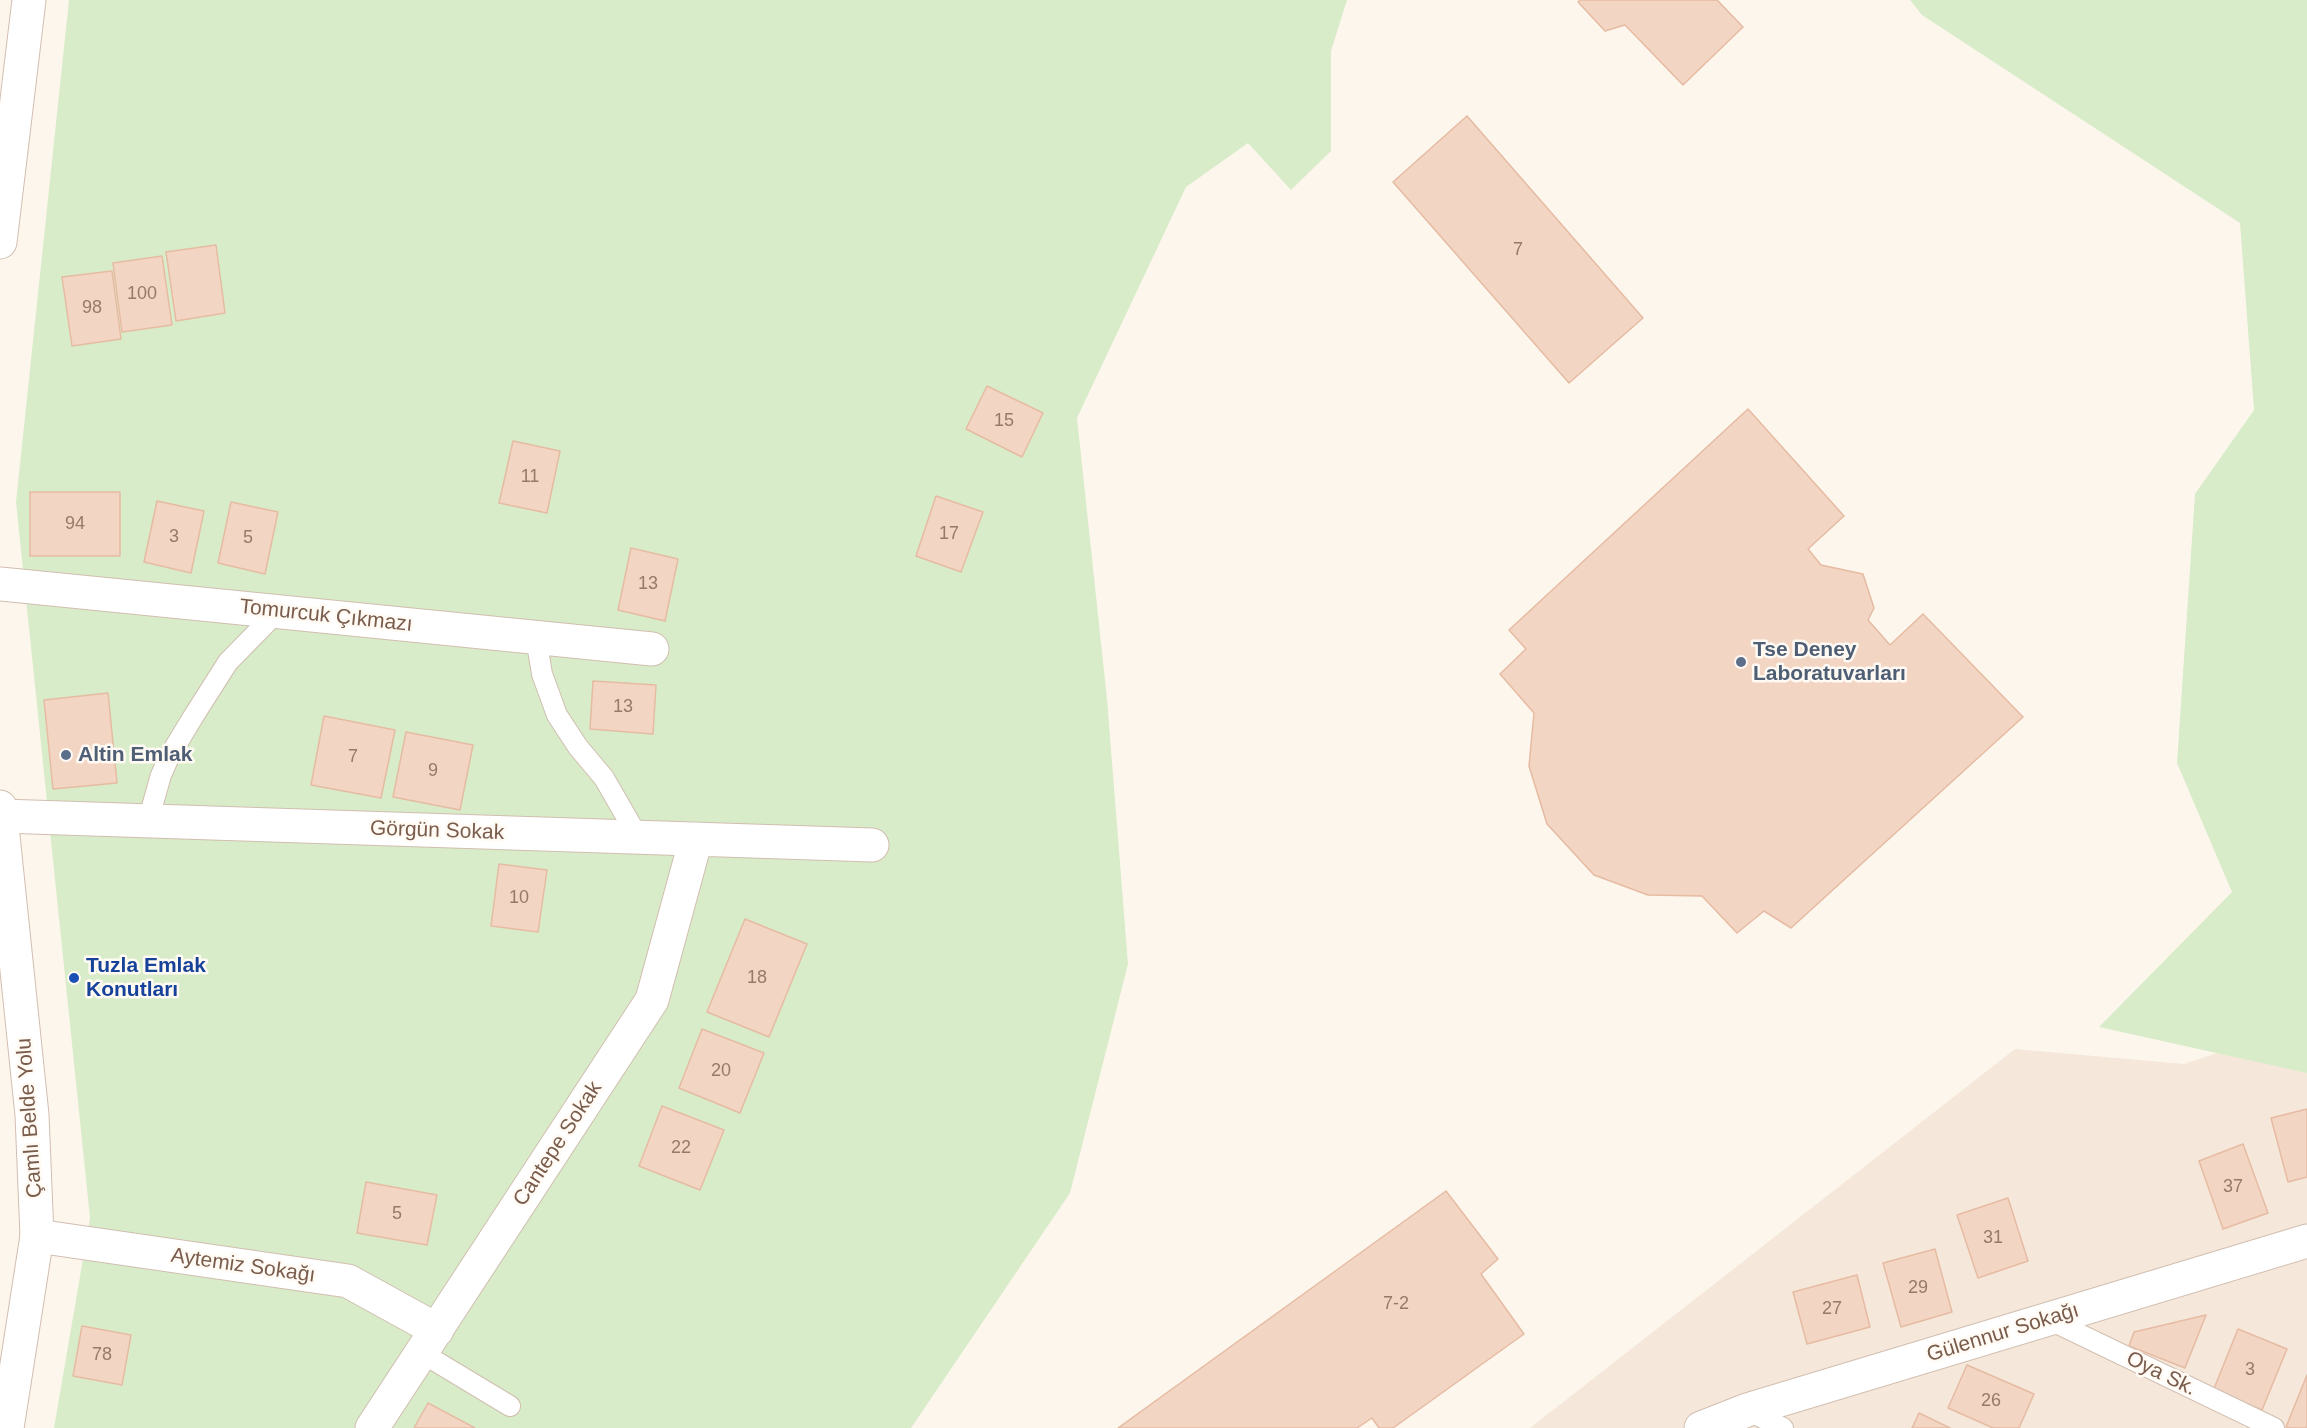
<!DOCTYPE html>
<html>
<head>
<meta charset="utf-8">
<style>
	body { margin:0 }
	canvas { display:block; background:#fdf6ec }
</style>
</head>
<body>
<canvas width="2307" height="1428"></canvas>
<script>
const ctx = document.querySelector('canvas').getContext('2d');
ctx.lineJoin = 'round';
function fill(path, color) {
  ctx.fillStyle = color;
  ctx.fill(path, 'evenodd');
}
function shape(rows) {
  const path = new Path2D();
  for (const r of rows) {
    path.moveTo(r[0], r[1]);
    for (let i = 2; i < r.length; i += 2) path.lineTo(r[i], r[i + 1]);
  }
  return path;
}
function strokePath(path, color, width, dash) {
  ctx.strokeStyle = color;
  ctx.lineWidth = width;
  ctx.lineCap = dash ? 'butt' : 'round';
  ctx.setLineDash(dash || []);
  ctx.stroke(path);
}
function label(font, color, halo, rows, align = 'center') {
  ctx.font = font + ' Arial,sans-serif';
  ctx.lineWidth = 5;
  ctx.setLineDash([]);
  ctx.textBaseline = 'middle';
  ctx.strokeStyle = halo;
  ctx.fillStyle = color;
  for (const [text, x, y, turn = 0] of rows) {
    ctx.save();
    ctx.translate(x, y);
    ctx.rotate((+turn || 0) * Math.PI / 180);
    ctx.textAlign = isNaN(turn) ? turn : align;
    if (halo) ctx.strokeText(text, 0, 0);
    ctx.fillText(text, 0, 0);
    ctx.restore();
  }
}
fill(shape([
	[2307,1023,2307,1428,1530,1428,2015,1049,2184,1064]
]), '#f5e8da');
fill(shape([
	[69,0,1347,0,1331,51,1331,151,1291,190,1248,143,1186,187,1077,418,1107,699,1128,964,1070,1193,911,1428,54,1428,90,1218,16,502],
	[1910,0,2307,0,2307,1073,2099,1027,2232,892,2177,763,2195,494,2254,410,2240,223,1922,15]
]), '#d8ecc9');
const building = shape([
	[1580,0,1717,0,1743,27,1683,85,1625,25,1605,31,1578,2,1580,0],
	[1467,116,1643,318,1569,383,1393,182,1467,116],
	[216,245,225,313,176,321,166,252,216,245],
	[162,256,172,325,122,332,113,263,162,256],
	[112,271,121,339,72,346,62,277,112,271],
	[987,386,1043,413,1022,457,966,429,987,386],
	[1748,409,1844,516,1808,549,1821,565,1863,574,1874,608,1868,620,1890,645,1923,614,2023,717,1791,928,1764,911,1737,933,1702,896,1648,895,1594,875,1547,824,1529,766,1534,713,1500,674,1526,649,1509,630,1748,409],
	[513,441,560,451,547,513,499,503,513,441],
	[30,492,120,492,120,556,30,556,30,492],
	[936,496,983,512,961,572,916,556,936,496],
	[157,501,204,511,191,573,144,562,157,501],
	[231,502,278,512,265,574,218,563,231,502],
	[631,548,678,559,665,621,618,610,631,548],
	[593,681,656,685,653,734,590,729,593,681],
	[108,693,117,783,53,789,44,700,108,693],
	[324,716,395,730,381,798,311,785,324,716],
	[406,732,473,745,460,810,393,797,406,732],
	[499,864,547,870,538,932,491,926,499,864],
	[745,919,807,944,769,1037,707,1012,745,919],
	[702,1029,764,1053,740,1113,679,1088,702,1029],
	[662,1106,724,1130,700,1190,639,1166,662,1106],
	[2307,1109,2307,1177,2288,1182,2271,1118,2307,1109],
	[2243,1144,2268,1213,2223,1229,2199,1161,2243,1144],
	[366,1182,437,1195,427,1245,357,1233,366,1182],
	[1446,1191,1498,1259,1481,1274,1524,1334,1393,1428,1379,1428,1372,1418,1357,1428,1118,1428,1446,1191],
	[2008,1198,2028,1261,1978,1278,1957,1215,2008,1198],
	[1935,1249,1952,1312,1901,1327,1883,1263,1935,1249],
	[1857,1275,1870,1327,1807,1344,1793,1292,1857,1275],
	[2206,1315,2185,1368,2129,1346,2134,1332,2206,1315],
	[82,1326,131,1335,122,1385,73,1376,82,1326],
	[2238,1329,2287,1349,2262,1410,2213,1391,2238,1329],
	[1967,1365,2034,1394,2019,1428,1993,1428,1948,1408,1967,1365],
	[2307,1375,2307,1428,2289,1428,2286,1427,2307,1375],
	[428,1403,475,1428,414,1428,428,1403],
	[1919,1413,1950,1428,1912,1428,1919,1413]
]);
fill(building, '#f3d5c3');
strokePath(building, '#e6bba3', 1.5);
const service = shape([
	[536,637,542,674,557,715,578,747,604,778,638,837],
	[148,821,161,775,170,755,193,717,228,662,278,611],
	[2048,1319,2274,1428],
	[422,1353,510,1406],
	[1747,1410,1783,1428]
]);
const minor = shape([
	[0,584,652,649],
	[2,816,872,845],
	[37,1236,348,1281,437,1330],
	[372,1428,652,1000,696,839],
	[1701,1428,1747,1410,2307,1241]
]);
const tertiary = shape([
	[0,242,29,0],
	[0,807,32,1115,37,1236,7,1428]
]);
strokePath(service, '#d1beb0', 22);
strokePath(minor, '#d1beb0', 35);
strokePath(tertiary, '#d1beb0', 35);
strokePath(service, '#fff', 20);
strokePath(minor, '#fff', 33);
strokePath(tertiary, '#fff', 33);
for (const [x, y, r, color] of [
	[1741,662,6,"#5c6f8a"],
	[66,755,6,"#5c6f8a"],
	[74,978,6,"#1a4fb4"]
]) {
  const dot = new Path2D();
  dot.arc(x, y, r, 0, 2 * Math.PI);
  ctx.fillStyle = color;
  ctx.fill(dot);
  strokePath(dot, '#fffaf3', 2);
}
label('18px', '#987a6a', null, [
	["7",1518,250],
	["100",142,294],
	["98",92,308],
	["15",1004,421],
	["11",530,477],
	["94",75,524],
	["17",949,534],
	["3",174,537],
	["5",248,538],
	["13",648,584],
	["13",623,707],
	["7",353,757],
	["9",433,771],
	["10",519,898],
	["18",757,978],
	["20",721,1071],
	["22",681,1148],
	["37",2233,1187],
	["5",397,1214],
	["31",1993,1238],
	["29",1918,1288],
	["7-2",1396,1304],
	["27",1832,1309],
	["78",102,1355],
	["3",2250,1370],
	["26",1991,1401]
]);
label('21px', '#7a5c4d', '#fffaf3', [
	["Tomurcuk Çıkmazı",326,616,6],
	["Görgün Sokak",437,831,2],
	["Çamlı Belde Yolu",30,1118,-94],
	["Cantepe Sokak",558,1144,-57],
	["Aytemiz Sokağı",243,1266,8],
	["Gülennur Sokağı",2003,1333,-17],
	["Oya Sk.",2161,1374,26]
]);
label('bold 21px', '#4e5e75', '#fffaf3', [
	["Tse Deney",1753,650],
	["Laboratuvarları",1753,674],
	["Altin Emlak",78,755]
], 'left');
label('bold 21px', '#164399', '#fffaf3', [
	["Tuzla Emlak",86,966],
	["Konutları",86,990]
], 'left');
</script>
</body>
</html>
